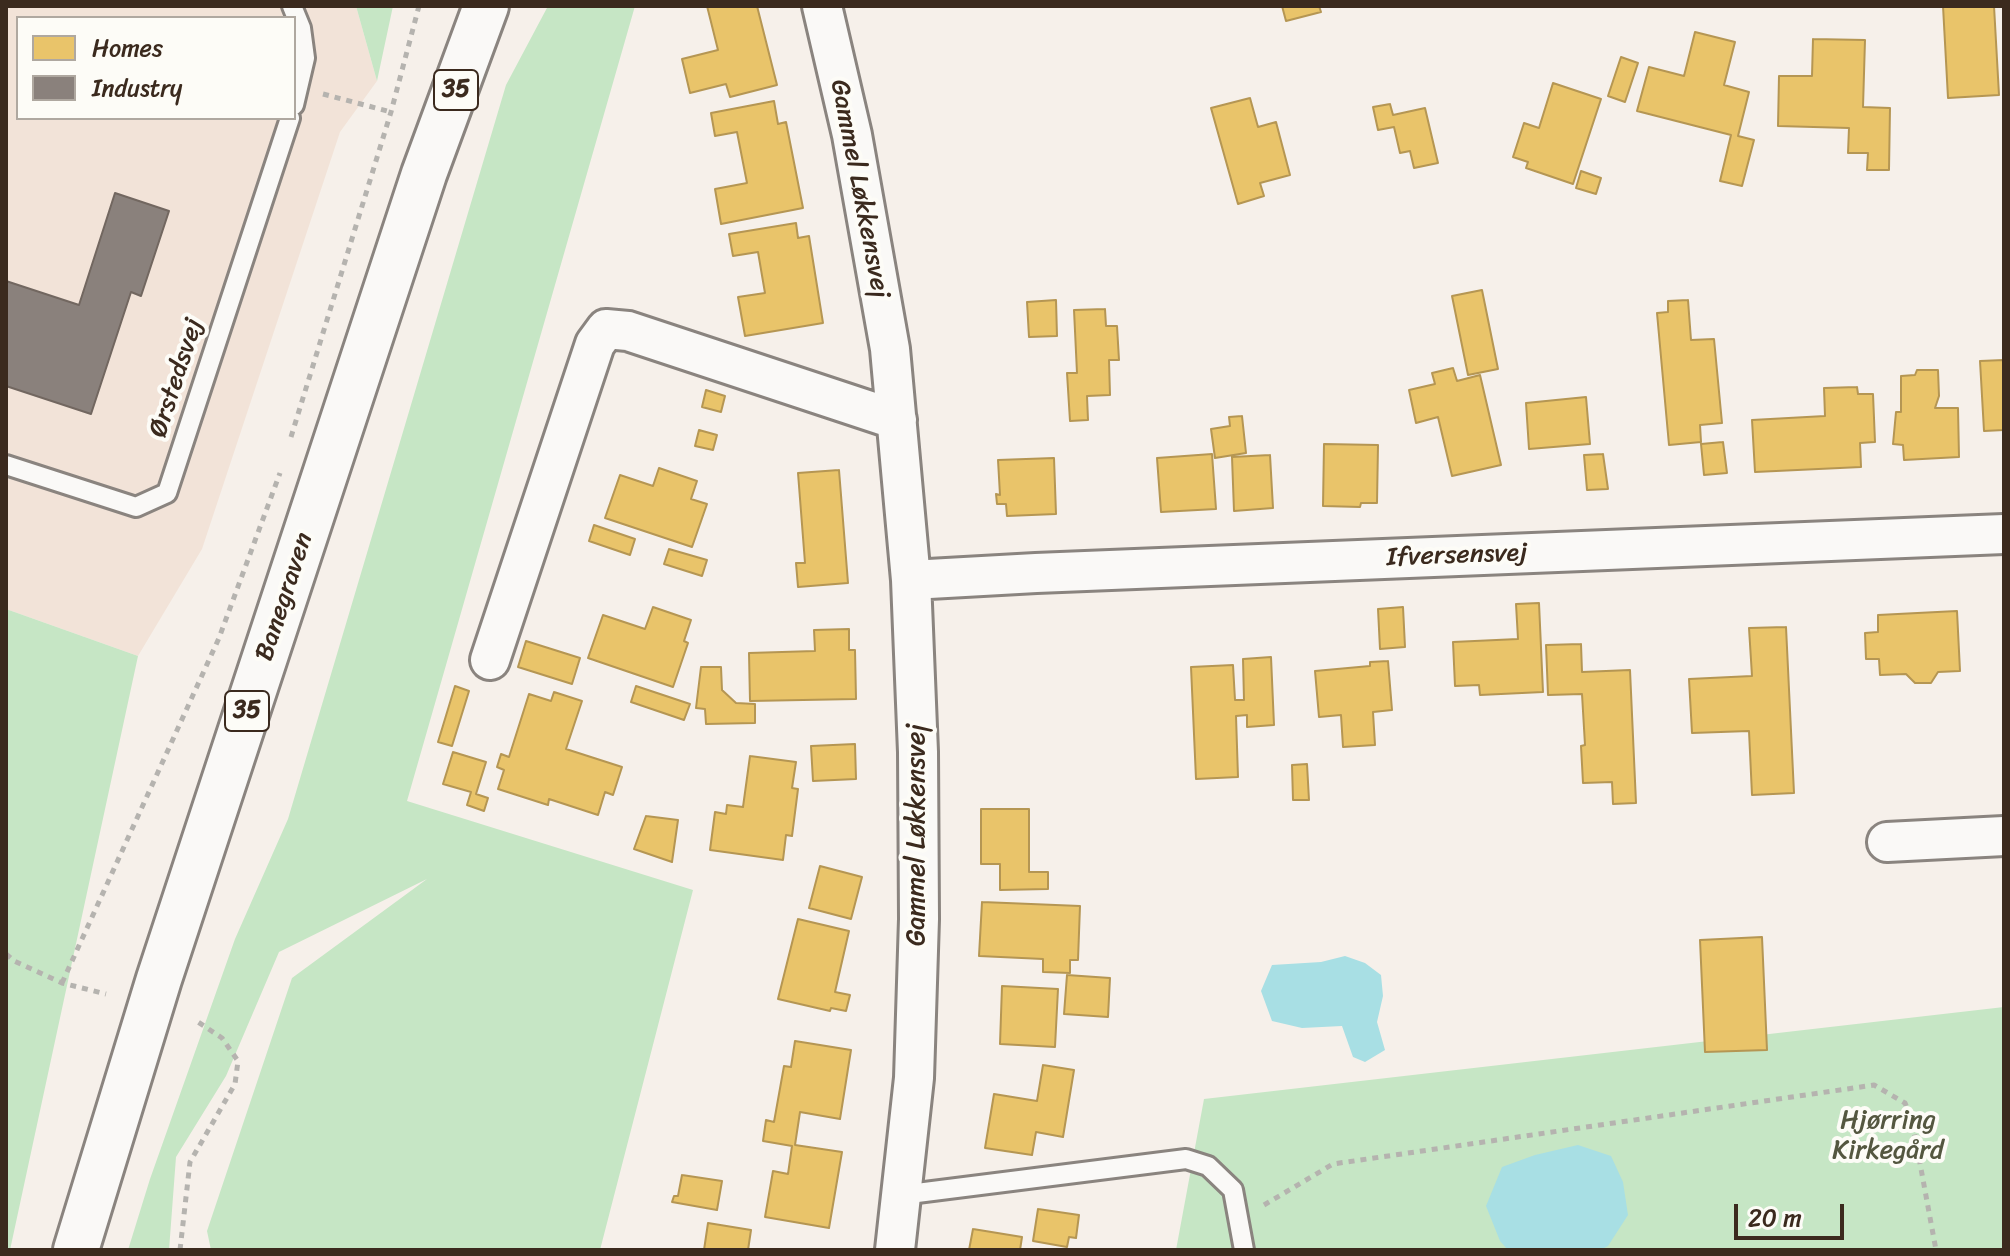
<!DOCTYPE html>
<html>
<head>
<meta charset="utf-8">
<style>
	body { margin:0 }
	#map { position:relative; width:2010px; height:1256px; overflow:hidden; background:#f6f0ea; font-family:Sriracha,sans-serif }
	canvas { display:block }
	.frame { position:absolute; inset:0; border:8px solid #3b2a1e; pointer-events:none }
	.legend { position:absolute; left:16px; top:16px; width:280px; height:104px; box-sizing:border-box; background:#fdfcf7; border:2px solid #afa8a0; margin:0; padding:10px 14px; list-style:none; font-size:24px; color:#3b2a1e }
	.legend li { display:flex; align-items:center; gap:16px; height:40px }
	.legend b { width:40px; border:2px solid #afa8a0 }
	.scale { position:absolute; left:1734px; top:1204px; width:110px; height:36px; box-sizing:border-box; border:4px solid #3b2a1e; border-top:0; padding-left:10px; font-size:24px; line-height:28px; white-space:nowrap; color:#3b2a1e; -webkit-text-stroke:6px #fdfcf7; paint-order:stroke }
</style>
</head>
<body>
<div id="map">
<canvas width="2010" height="1256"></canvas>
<div class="frame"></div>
<ul class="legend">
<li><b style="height:22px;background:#e9c46a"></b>Homes</li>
<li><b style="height:22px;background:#8a817c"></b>Industry</li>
</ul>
<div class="scale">20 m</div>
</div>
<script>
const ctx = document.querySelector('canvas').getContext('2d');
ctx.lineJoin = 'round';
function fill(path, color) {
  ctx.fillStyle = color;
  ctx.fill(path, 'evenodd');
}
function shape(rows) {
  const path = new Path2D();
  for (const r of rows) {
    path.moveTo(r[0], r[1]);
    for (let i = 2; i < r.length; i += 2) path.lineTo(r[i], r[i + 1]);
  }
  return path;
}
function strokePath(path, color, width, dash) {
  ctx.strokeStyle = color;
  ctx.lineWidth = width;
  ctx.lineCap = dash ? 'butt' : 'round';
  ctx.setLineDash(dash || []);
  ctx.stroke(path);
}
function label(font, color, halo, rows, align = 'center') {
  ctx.font = font + ' Sriracha,sans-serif';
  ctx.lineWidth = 8;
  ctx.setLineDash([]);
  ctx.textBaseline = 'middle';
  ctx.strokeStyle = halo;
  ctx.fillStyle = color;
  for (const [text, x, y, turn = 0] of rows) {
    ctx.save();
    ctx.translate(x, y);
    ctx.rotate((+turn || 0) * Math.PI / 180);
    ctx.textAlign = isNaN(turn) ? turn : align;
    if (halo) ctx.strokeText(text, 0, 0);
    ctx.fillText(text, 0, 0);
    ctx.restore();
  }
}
fill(shape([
	[6,6,356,6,377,81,340,132,202,549,138,656,6,609],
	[18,18,294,18,294,118,18,118]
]), '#f2e3d8');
fill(shape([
	[356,6,393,6,377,81],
	[548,6,635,6,407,801,693,890,600,1250,211,1250,207,1231,292,978,427,879,279,952,226,1076,176,1157,169,1250,128,1250,150,1179,235,939,288,819,506,85],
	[6,609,138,656,10,1250,6,1250],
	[2004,1007,2004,1250,1176,1250,1204,1099]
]), '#c6e6c5');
fill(shape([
	[1345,956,1365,963,1381,975,1383,996,1377,1022,1385,1050,1365,1062,1353,1057,1342,1026,1302,1028,1272,1021,1261,991,1272,965,1321,962],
	[1578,1145,1611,1156,1623,1182,1628,1215,1608,1246,1600,1250,1508,1250,1500,1241,1486,1206,1502,1167,1535,1155]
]), '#a8dfe4');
const homes = shape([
	[707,6,757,6,777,85,730,97,726,84,690,93,682,59,718,50,707,6],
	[1282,6,1319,6,1321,12,1286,21,1282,6],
	[1943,6,1994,6,1999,95,1948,98,1943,6],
	[1695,32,1735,42,1724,85,1749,92,1738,136,1754,140,1742,186,1720,181,1731,135,1637,111,1649,67,1684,76,1695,32],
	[1813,39,1865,40,1863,107,1890,108,1889,170,1867,170,1868,153,1848,153,1849,128,1778,126,1779,76,1812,76,1813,39],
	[1621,57,1638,63,1625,102,1608,96,1621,57],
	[1553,83,1601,99,1573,184,1526,168,1528,162,1513,157,1524,123,1539,128,1553,83],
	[1250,98,1258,127,1276,122,1290,175,1260,183,1264,196,1238,204,1211,108,1250,98],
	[774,101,778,124,786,122,803,208,721,224,715,189,747,183,737,132,715,136,711,113,774,101],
	[1390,104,1393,115,1425,108,1438,163,1414,168,1410,151,1400,153,1394,127,1378,130,1373,107,1390,104],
	[1581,171,1601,178,1596,194,1576,188,1581,171],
	[796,223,798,238,809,236,823,323,745,336,738,297,765,293,758,252,733,256,729,234,796,223],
	[1482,290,1498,369,1468,375,1452,296,1482,290],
	[1056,300,1057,336,1029,337,1027,302,1056,300],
	[1688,300,1691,340,1714,339,1722,423,1700,425,1701,442,1669,445,1657,313,1668,312,1668,301,1688,300],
	[1105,309,1106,326,1117,326,1119,360,1109,360,1110,395,1087,396,1088,420,1070,421,1067,373,1077,373,1074,310,1105,309],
	[2004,360,2004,430,1984,431,1980,361,2004,360],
	[1453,368,1457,381,1480,375,1501,465,1452,476,1438,417,1416,423,1409,390,1435,384,1432,373,1453,368],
	[1917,370,1938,370,1939,396,1935,408,1958,408,1959,457,1904,460,1903,445,1893,444,1896,412,1901,412,1901,376,1915,375,1917,370],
	[1857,387,1858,394,1873,394,1875,442,1860,443,1861,467,1755,472,1752,420,1825,416,1824,388,1857,387],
	[706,390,725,396,721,412,702,407,706,390],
	[1586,397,1590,444,1529,449,1526,403,1586,397],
	[1242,416,1246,453,1215,458,1211,429,1230,426,1229,417,1242,416],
	[699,430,717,435,713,450,695,446,699,430],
	[1723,442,1727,473,1704,475,1701,444,1723,442],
	[1324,444,1378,445,1377,503,1361,503,1360,507,1323,506,1324,444],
	[1212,454,1216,509,1161,512,1157,458,1212,454],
	[1603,454,1608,489,1587,490,1584,455,1603,454],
	[1270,455,1273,508,1234,511,1232,457,1270,455],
	[1054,458,1056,514,1007,516,1006,504,997,504,996,494,1000,495,998,460,1054,458],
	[659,468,697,481,691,499,707,504,692,547,605,518,620,475,653,486,659,468],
	[839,470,848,583,798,587,796,563,805,563,798,473,839,470],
	[594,525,635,539,630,555,589,541,594,525],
	[669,549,707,560,702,576,664,564,669,549],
	[1539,603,1543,692,1480,695,1479,685,1455,686,1453,642,1518,639,1516,604,1539,603],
	[653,607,691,620,684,641,688,643,673,687,588,658,603,615,645,629,653,607],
	[1403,607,1405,647,1380,649,1378,609,1403,607],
	[1957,611,1960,671,1938,672,1931,683,1915,683,1906,674,1880,675,1879,659,1866,659,1865,633,1878,632,1878,615,1957,611],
	[1786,627,1794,793,1752,795,1749,731,1692,733,1689,679,1752,676,1749,628,1786,627],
	[849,629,849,650,855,650,856,699,750,701,749,653,815,651,814,630,849,629],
	[526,641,580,658,572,684,518,667,526,641],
	[1581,644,1582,672,1630,670,1636,803,1613,804,1612,782,1583,783,1581,746,1585,745,1582,694,1548,695,1546,645,1581,644],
	[1271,657,1274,725,1247,727,1247,715,1236,716,1238,777,1196,779,1191,667,1233,665,1235,700,1244,700,1243,659,1271,657],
	[1388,661,1392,710,1373,712,1375,745,1343,747,1341,715,1319,717,1315,671,1370,666,1370,662,1388,661],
	[701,667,721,667,722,690,736,703,755,704,755,723,706,724,705,709,696,708,701,667],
	[455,686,469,691,452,746,438,742,455,686],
	[636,686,690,704,684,720,631,702,636,686],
	[554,692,582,701,566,749,622,767,613,795,605,792,598,815,549,799,548,805,498,789,504,770,497,767,501,754,509,757,529,694,551,701,554,692],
	[855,744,856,779,813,781,811,746,855,744],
	[453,752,486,762,476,794,488,798,484,811,467,805,471,792,443,784,453,752],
	[750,756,796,762,792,788,798,789,792,836,786,835,783,860,710,850,715,812,726,814,727,805,743,807,750,756],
	[1307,764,1309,800,1293,800,1292,765,1307,764],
	[981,809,1029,809,1029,872,1048,872,1048,889,1000,890,1000,864,981,864,981,809],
	[646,816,678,820,672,862,634,849,646,816],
	[820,866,862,877,851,919,809,908,820,866],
	[982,902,1080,906,1078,960,1070,960,1070,973,1043,972,1043,959,979,956,982,902],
	[798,919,849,931,835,992,850,995,846,1011,831,1008,830,1011,778,999,798,919],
	[1762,937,1767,1050,1705,1052,1700,940,1762,937],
	[1067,975,1110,978,1108,1017,1064,1014,1067,975],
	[1002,986,1058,989,1055,1047,1000,1044,1002,986],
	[795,1041,851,1050,840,1119,800,1112,795,1145,842,1152,829,1228,765,1217,773,1171,788,1174,792,1146,763,1141,766,1120,774,1122,784,1066,791,1067,795,1041],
	[1043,1065,1074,1070,1063,1137,1036,1132,1032,1155,985,1148,994,1094,1037,1101,1043,1065],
	[682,1175,722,1181,717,1210,672,1202,674,1196,678,1196,682,1175],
	[1038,1209,1079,1215,1076,1238,1069,1237,1067,1247,1033,1241,1038,1209],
	[708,1223,751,1230,748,1250,704,1250,708,1223],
	[973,1229,1022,1237,1020,1250,969,1250,973,1229]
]);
fill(homes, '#e9c46a');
strokePath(homes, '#b59653', 2);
const industry = shape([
	[115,193,169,211,141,296,131,292,91,414,6,386,6,281,79,305,115,193]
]);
fill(industry, '#8a817c');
strokePath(industry, '#726760', 2);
const lane = shape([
	[292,6,301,28,305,58,294,105],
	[6,465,136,507,167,493,290,118],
	[901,1195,1186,1159,1208,1166,1233,1190,1244,1250]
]);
const street = shape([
	[822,6,852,135,890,349,911,580,918,752,919,919,914,1078,895,1250],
	[911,580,1036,573,2004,534],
	[490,660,595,344,606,329,628,331,897,420],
	[1887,842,2004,836]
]);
const primary = shape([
	[76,1250,159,979,424,174,486,6]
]);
strokePath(lane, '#8a847f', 24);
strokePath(street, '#8a847f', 44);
strokePath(primary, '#8a847f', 50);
strokePath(shape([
	[323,94,391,112],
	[291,437,391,112,419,6],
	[6,954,14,961,62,983,106,994],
	[62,983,219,638,280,473],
	[1264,1205,1333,1164,1874,1085,1905,1103,1912,1120,1936,1250],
	[180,1250,190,1162,235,1084,238,1061,222,1038,198,1022]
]), '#b5b3af', 5, [6, 6]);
strokePath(lane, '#faf9f7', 18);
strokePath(street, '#faf9f7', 38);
strokePath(primary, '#faf9f7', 44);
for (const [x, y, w] of [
	[456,90,44],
	[247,711,44]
]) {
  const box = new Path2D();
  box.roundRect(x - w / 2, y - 20, w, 40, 6);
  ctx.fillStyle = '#fdfcf7';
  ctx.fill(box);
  strokePath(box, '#3b2a1e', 2);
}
label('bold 24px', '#3b2a1e', null, [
	["35",456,90],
	["35",247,711]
]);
label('26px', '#3b2a1e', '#fdfcf7', [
	["Gammel Løkkensvej",859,189,79],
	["Ørstedsvej",177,378,-72],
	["Ifversensvej",1457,556,-2],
	["Banegraven",285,597,-72],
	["Gammel Løkkensvej",917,835,-90]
]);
label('26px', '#545740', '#fdfcf7', [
	["Hjørring",1888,1121],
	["Kirkegård",1888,1151]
]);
</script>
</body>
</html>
